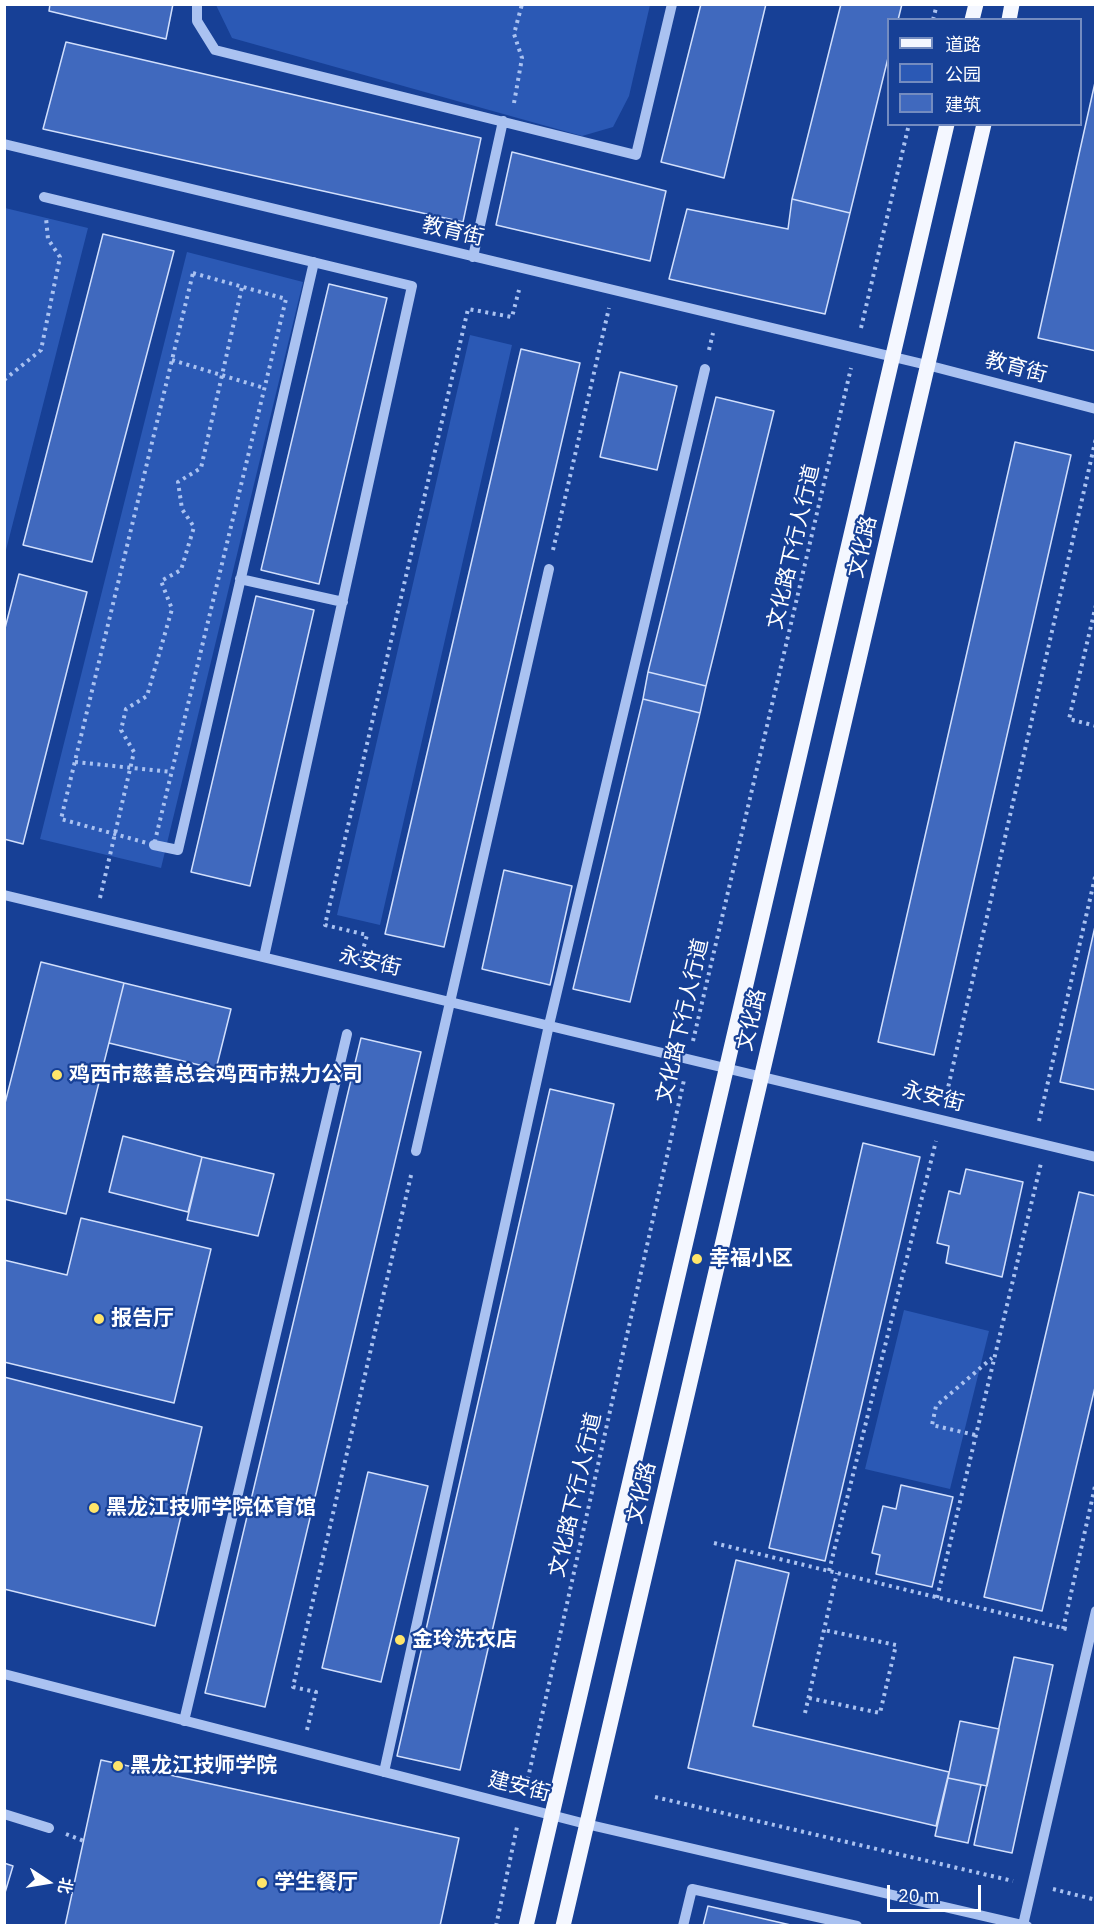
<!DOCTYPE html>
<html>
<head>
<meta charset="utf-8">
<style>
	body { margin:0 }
	#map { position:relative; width:1100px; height:1930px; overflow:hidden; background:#174096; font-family:"IBM Plex Sans","Noto Sans SC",sans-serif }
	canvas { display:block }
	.frame { position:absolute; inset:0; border:6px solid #fff; pointer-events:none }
	.legend { position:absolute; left:887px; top:18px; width:195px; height:108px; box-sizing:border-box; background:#174096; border:2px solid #748cc0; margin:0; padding:8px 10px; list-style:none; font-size:18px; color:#fff }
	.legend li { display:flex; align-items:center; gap:12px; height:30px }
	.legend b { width:30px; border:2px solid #748cc0 }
	.north { position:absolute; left:18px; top:1852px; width:60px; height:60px; -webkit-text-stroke:4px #174096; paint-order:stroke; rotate:102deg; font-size:16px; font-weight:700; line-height:24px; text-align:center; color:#fff }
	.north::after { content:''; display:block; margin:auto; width:21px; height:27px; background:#fff; clip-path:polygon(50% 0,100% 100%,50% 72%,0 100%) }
	.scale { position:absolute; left:887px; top:1885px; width:94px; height:27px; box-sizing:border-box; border:3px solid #fff; border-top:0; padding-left:8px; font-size:18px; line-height:21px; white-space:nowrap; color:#fff; -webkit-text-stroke:4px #174096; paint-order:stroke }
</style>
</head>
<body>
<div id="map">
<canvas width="1100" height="1930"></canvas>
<div class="frame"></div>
<ul class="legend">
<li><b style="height:8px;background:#f4f7ff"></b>道路</li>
<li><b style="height:16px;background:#2b59b5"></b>公园</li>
<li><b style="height:16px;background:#4069be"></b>建筑</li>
</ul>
<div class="north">北</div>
<div class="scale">20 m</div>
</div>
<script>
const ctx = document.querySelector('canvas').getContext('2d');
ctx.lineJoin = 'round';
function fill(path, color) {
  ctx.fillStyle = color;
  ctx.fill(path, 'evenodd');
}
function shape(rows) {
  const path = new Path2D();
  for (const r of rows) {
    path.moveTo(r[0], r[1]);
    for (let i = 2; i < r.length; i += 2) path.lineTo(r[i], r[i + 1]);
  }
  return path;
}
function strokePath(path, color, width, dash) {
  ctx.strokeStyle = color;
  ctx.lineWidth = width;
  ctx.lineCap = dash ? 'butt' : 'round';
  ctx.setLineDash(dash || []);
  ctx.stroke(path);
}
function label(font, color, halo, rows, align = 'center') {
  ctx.font = font + ' "IBM Plex Sans","Noto Sans SC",sans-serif';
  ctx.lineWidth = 4.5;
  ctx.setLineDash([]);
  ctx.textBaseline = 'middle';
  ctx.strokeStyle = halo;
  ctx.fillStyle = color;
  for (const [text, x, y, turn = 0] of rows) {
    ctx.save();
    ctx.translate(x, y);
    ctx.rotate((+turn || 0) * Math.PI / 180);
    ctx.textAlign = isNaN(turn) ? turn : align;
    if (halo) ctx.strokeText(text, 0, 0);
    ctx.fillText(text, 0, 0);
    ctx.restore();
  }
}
fill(shape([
	[216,5,650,4,650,5,629,96,613,127,582,136,232,38],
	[5,208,88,228,5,554,4,208],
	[187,252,303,282,161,868,40,839],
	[470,335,512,345,380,925,337,915],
	[904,1310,989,1331,950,1489,865,1469]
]), '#2b59b5');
const building = shape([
	[50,4,173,4,166,39,49,11,50,4],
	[701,4,766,4,724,178,661,162,701,4],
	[841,4,902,4,898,20,888,20,888,58,850,213,792,199,841,4],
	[66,42,481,138,463,222,43,129,66,42],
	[1096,78,1096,351,1038,338,1096,78],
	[512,152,666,191,650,261,496,225,512,152],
	[792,199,850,213,825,314,669,279,687,209,788,229,792,199],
	[103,234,174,251,92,562,23,545,103,234],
	[329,284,387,298,319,584,261,570,329,284],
	[521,349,580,363,444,947,385,934,521,349],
	[620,372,677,386,657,470,600,457,620,372],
	[716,397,774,411,706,686,648,672,716,397],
	[1015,442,1071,455,934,1055,878,1042,1015,442],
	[19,574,87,592,23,844,4,839,4,632,19,574],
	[256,596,314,610,250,886,191,872,256,596],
	[648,672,706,686,700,713,643,699,648,672],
	[643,699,700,713,630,1002,573,989,643,699],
	[504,870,572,886,550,985,482,969,504,870],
	[1096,922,1096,1090,1060,1082,1096,922],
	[41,962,124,983,66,1214,4,1199,4,1107,41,962],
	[124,983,231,1009,216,1069,109,1043,124,983],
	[361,1038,421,1052,265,1707,205,1693,361,1038],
	[550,1089,614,1104,460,1770,397,1756,550,1089],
	[123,1136,202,1157,188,1212,109,1192,123,1136],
	[863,1143,920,1157,825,1561,769,1548,863,1143],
	[202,1157,274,1174,258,1236,187,1220,202,1157],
	[966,1169,1023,1182,1002,1277,946,1263,949,1246,937,1243,949,1191,960,1194,966,1169],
	[1079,1192,1096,1196,1096,1383,1042,1611,984,1597,1079,1192],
	[81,1218,211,1249,174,1403,4,1362,4,1260,67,1275,81,1218],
	[4,1377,202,1427,155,1626,4,1589,4,1377],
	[368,1472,428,1486,381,1682,322,1668,368,1472],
	[901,1485,953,1497,932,1587,876,1574,880,1555,872,1553,883,1506,896,1509,901,1485],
	[736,1560,789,1573,753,1726,949,1772,936,1826,688,1768,736,1560],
	[1014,1657,1053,1665,1012,1853,974,1845,1014,1657],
	[960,1721,999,1729,987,1786,948,1778,960,1721],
	[101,1760,459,1838,440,1926,65,1926,101,1760],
	[948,1778,981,1785,968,1843,935,1836,948,1778],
	[4,1863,13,1866,4,1896,4,1863],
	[708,1906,795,1926,703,1926,708,1906]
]);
fill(building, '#4069be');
strokePath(building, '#d1dffc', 1.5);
strokePath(shape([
	[933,20,937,4],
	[514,103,522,58,514,34,522,4],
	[193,273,286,299,154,845,61,819,193,273],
	[861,328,909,124],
	[709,350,713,333],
	[172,360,264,388],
	[4,380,41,350,60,257,48,239,46,218],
	[553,550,609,308],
	[1096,605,1069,719,1096,726],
	[75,762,172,772],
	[100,898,134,752,121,730,126,709,147,696,172,609,161,581,181,570,194,527,182,509,178,482,201,468,242,287],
	[360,961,367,935,325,925,468,309,512,317,519,290],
	[693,1041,851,368],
	[945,1101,1096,438],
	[1039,1121,1096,873],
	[975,1435,932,1425,936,1406,992,1358],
	[714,1543,1071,1630],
	[829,1571,936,1141],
	[937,1598,1041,1163],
	[1063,1629,1096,1482],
	[809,1698,880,1713,896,1645,824,1630],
	[805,1713,837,1573],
	[307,1730,316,1692,293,1687,412,1171],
	[526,1787,684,1080],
	[655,1797,1013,1881],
	[66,1834,84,1841],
	[1053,1889,1096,1900],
	[496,1926,517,1827]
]), '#aac2f1', 4, [3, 4.5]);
strokePath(shape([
	[197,4,197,21,215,50,636,155,672,4],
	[4,144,927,365,1096,409],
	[44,197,412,286,264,957],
	[473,257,503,121],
	[240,579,343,602],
	[154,845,178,850,314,262],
	[4,895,1096,1157],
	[416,1151,549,569],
	[4,1674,586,1824,1027,1926],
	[184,1721,347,1034],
	[384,1772,549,1025,705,369],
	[4,1814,49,1828],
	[1023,1925,1096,1611],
	[683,1926,692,1889,857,1926]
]), '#aac2f1', 10);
strokePath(shape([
	[972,20,976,4],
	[1009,20,1012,4],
	[526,1926,947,124],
	[563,1926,984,124]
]), '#f4f7ff', 15);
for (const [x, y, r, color] of [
	[57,1075,6,"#ffe56a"],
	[697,1259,6,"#ffe56a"],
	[99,1319,6,"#ffe56a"],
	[94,1508,6,"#ffe56a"],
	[400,1640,6,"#ffe56a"],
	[118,1766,6,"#ffe56a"],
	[262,1883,6,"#ffe56a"]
]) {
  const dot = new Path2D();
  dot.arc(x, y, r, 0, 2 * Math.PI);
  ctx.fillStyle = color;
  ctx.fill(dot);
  strokePath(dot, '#174096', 2);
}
label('21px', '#fff', '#174096', [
	["教育街",453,232,13],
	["教育街",1016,368,15],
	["文化路下行人行道",794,547,-77],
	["文化路",863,547,-77],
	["永安街",370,962,13],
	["文化路",752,1020,-77],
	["文化路下行人行道",683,1021,-77],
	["永安街",933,1097,14],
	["文化路",642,1493,-77],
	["文化路下行人行道",576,1495,-77],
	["建安街",519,1787,14]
]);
label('bold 21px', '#fff', '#174096', [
	["鸡西市慈善总会鸡西市热力公司",69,1075],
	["幸福小区",709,1259],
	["报告厅",111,1319],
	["黑龙江技师学院体育馆",106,1508],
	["金玲洗衣店",412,1640],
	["黑龙江技师学院",130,1766],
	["学生餐厅",274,1883]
], 'left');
</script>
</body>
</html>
